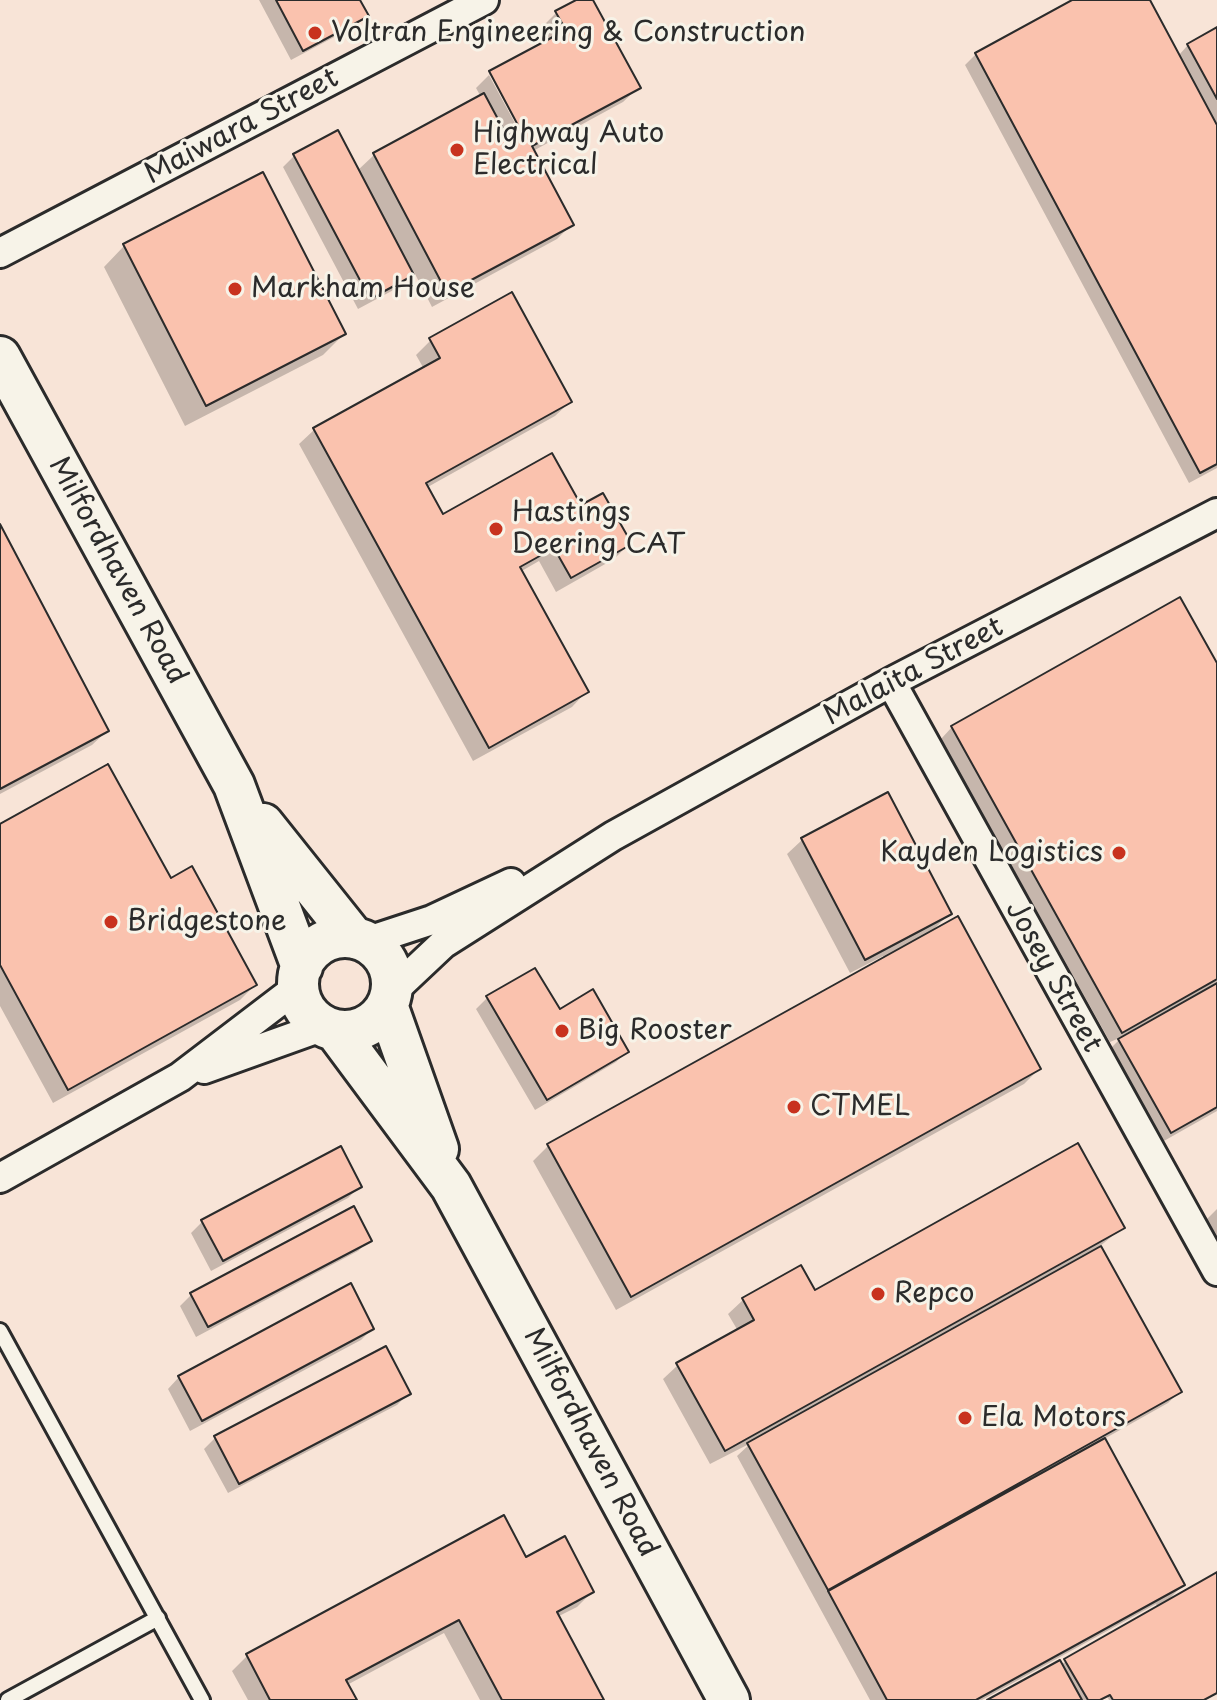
<!DOCTYPE html>
<html>
<head>
<meta charset="utf-8">
<style>
	body { margin:0 }
	canvas { display:block; background:#f8e4d7 }
</style>
</head>
<body>
<canvas width="1217" height="1700"></canvas>
<script>
const ctx = document.querySelector('canvas').getContext('2d');
ctx.lineJoin = 'round';
function fill(path, color) {
  ctx.fillStyle = color;
  ctx.fill(path, 'evenodd');
}
function shape(rows) {
  const path = new Path2D();
  for (const r of rows) {
    if (r.length === 3) {
      path.moveTo(r[0] + r[2], r[1]);
      path.arc(r[0], r[1], r[2], 0, 2 * Math.PI);
      continue;
    }
    path.moveTo(r[0], r[1]);
    for (let i = 2; i < r.length; i += 2) path.lineTo(r[i], r[i + 1]);
  }
  return path;
}
function strokePath(path, color, width, dash) {
  ctx.strokeStyle = color;
  ctx.lineWidth = width;
  ctx.lineCap = dash ? 'butt' : 'round';
  ctx.setLineDash(dash || []);
  ctx.stroke(path);
}
function label(font, color, halo, rows, align = 'center') {
  ctx.font = font + ' "Playpen Sans",sans-serif';
  ctx.lineWidth = 6;
  ctx.setLineDash([]);
  ctx.textBaseline = 'middle';
  ctx.strokeStyle = halo;
  ctx.fillStyle = color;
  for (const [text, x, y, turn = 0] of rows) {
    ctx.save();
    ctx.translate(x, y);
    ctx.rotate((+turn || 0) * Math.PI / 180);
    ctx.textAlign = isNaN(turn) ? turn : align;
    if (halo) ctx.strokeText(text, 0, 0);
    ctx.fillText(text, 0, 0);
    ctx.restore();
  }
}
fill(shape([
	[259,0,358,0,366,15,355,26,291,60],
	[580,0,591,0,638,88,623,102,533,151,572,224,557,239,432,307,414,272,401,286,358,309,283,167,294,156,337,133,357,171,374,155,481,97,476,88,491,73,550,41,542,27,557,12],
	[489,75,494,75,526,137,523,138],
	[1076,0,1148,0,1178,56,1188,45,1217,29,1217,468,1189,483,965,65,976,54],
	[124,246,344,334,323,355,185,426,104,267],
	[431,340,570,402,555,416,426,488,442,517,580,508,629,544,614,559,556,592,539,561,520,572,586,692,572,707,473,761,299,444,314,430,424,369,416,355],
	[0,528,107,731,92,745,0,794],
	[1217,667,1217,1111,1155,1146,1104,1055,1122,1037,1110,1042,941,739,952,727],
	[887,794,950,913,931,932,1039,1069,1024,1084,616,1310,533,1161,548,1146,885,959,883,956,850,973,787,854,802,840],
	[0,826,170,881,255,985,240,1000,53,1103,0,1006],
	[488,997,559,1012,627,1051,616,1062,535,1110,476,1009],
	[360,1186,348,1198,211,1271,191,1233,202,1222],
	[1217,1209,1217,1254,1201,1225],
	[1122,1228,1099,1247,1179,1392,1168,1403,1104,1439,1183,1585,1166,1602,1217,1574,1217,1692,1204,1700,1109,1700,1107,1696,1099,1700,991,1700,1060,1665,1158,1608,1156,1604,982,1700,870,1700,737,1456,751,1443,710,1464,663,1379,678,1365,738,1331,728,1314,743,1300,814,1293],
	[369,1240,358,1251,196,1337,180,1306,191,1295],
	[372,1329,361,1340,190,1431,168,1389,179,1377],
	[408,1394,397,1405,228,1493,204,1449,216,1437],
	[525,1559,592,1592,577,1607,557,1617,602,1700,480,1700,444,1633,347,1685,355,1700,248,1700,232,1671,247,1656]
]), '#0003');
const building = shape([
	[276,0,360,0,369,16,303,51,276,0],
	[576,0,593,0,641,88,532,146,574,225,447,293,373,153,484,93,507,136,520,129,489,71,566,30,555,11,576,0],
	[1072,0,1150,0,1217,125,1217,464,1200,473,975,53,1072,0],
	[1217,27,1217,99,1187,44,1217,27],
	[338,130,414,275,370,299,293,154,338,130],
	[263,172,346,334,206,406,123,244,263,172],
	[512,292,572,402,426,483,443,514,552,453,581,505,603,493,632,544,571,578,554,548,520,567,589,692,489,748,313,428,440,358,429,338,512,292],
	[0,524,109,731,0,789,0,524],
	[1180,597,1217,663,1217,979,1122,1033,951,726,1180,597],
	[108,764,171,878,192,866,257,985,68,1090,0,965,0,824,108,764],
	[888,792,952,914,865,960,801,838,888,792],
	[958,916,1041,1069,631,1297,547,1144,958,916],
	[535,968,560,1009,593,989,629,1052,547,1100,486,996,535,968],
	[1217,983,1217,1107,1171,1133,1118,1039,1217,983],
	[1078,1143,1125,1228,725,1451,676,1363,754,1320,742,1298,801,1265,815,1290,1078,1143],
	[341,1146,362,1187,223,1261,201,1220,341,1146],
	[354,1206,372,1241,208,1327,190,1293,354,1206],
	[1101,1246,1182,1392,828,1590,747,1443,1101,1246],
	[351,1283,374,1329,202,1421,178,1376,351,1283],
	[386,1346,411,1394,239,1484,214,1436,386,1346],
	[1105,1438,1185,1585,976,1700,887,1700,828,1591,1105,1438],
	[504,1515,526,1557,565,1536,594,1592,557,1612,604,1700,502,1700,459,1620,346,1680,357,1700,270,1700,246,1654,504,1515],
	[1217,1572,1217,1693,1204,1700,1113,1700,1110,1695,1100,1700,1088,1700,1064,1659,1217,1572],
	[1060,1660,1082,1700,987,1700,1060,1660]
]);
fill(building, '#fac2ae');
strokePath(building, '#2b2b2b', 2);
const service = shape([
	[0,1331,202,1700],
	[8,1700,158,1618]
]);
const minor = shape([
	[0,253,484,0],
	[891,682,1217,1271],
	[365,942,432,920,511,883],
	[391,993,443,944,613,836,891,682,1217,513],
	[204,1069,324,1026],
	[0,1178,180,1077,298,987]
]);
const secondary = shape([
	[0,357,234,785,302,967],
	[263,824,354,938],
	[345,984,47],
	[387,1005,438,1149],
	[335,1030,451,1186,729,1700]
]);
strokePath(service, '#2b2b2b', 20);
strokePath(minor, '#2b2b2b', 34);
strokePath(secondary, '#2b2b2b', 46);
strokePath(service, '#f7f3e8', 14);
strokePath(minor, '#f7f3e8', 28);
strokePath(secondary, '#f7f3e8', 40);
for (const [x, y, r, color] of [
	[315,33,8,"#c8321e"],
	[457,150,8,"#c8321e"],
	[235,289,8,"#c8321e"],
	[496,529,8,"#c8321e"],
	[1119,853,8,"#c8321e"],
	[111,922,8,"#c8321e"],
	[562,1031,8,"#c8321e"],
	[794,1107,8,"#c8321e"],
	[878,1294,8,"#c8321e"],
	[965,1418,8,"#c8321e"]
]) {
  const dot = new Path2D();
  dot.arc(x, y, r, 0, 2 * Math.PI);
  ctx.fillStyle = color;
  ctx.fill(dot);
  strokePath(dot, '#f7f3e8', 3);
}
label('28px', '#2b2b2b', '#f7f3e8', [
	["Voltran Engineering & Construction",331,33],
	["Highway Auto",473,134],
	["Electrical",473,166],
	["Markham House",251,289],
	["Hastings",512,513],
	["Deering CAT",512,545],
	["Kayden Logistics",1103,853,"right"],
	["Bridgestone",127,922],
	["Big Rooster",578,1031],
	["CTMEL",810,1107],
	["Repco",894,1294],
	["Ela Motors",981,1418]
], 'left');
label('28px', '#2b2b2b', '#f7f3e8', [
	["Maiwara Street",242,127,-28],
	["Milfordhaven Road",117,571,61],
	["Malaita Street",914,672,-28],
	["Josey Street",1053,977,61],
	["Milfordhaven Road",590,1443,62]
]);
</script>
</body>
</html>
